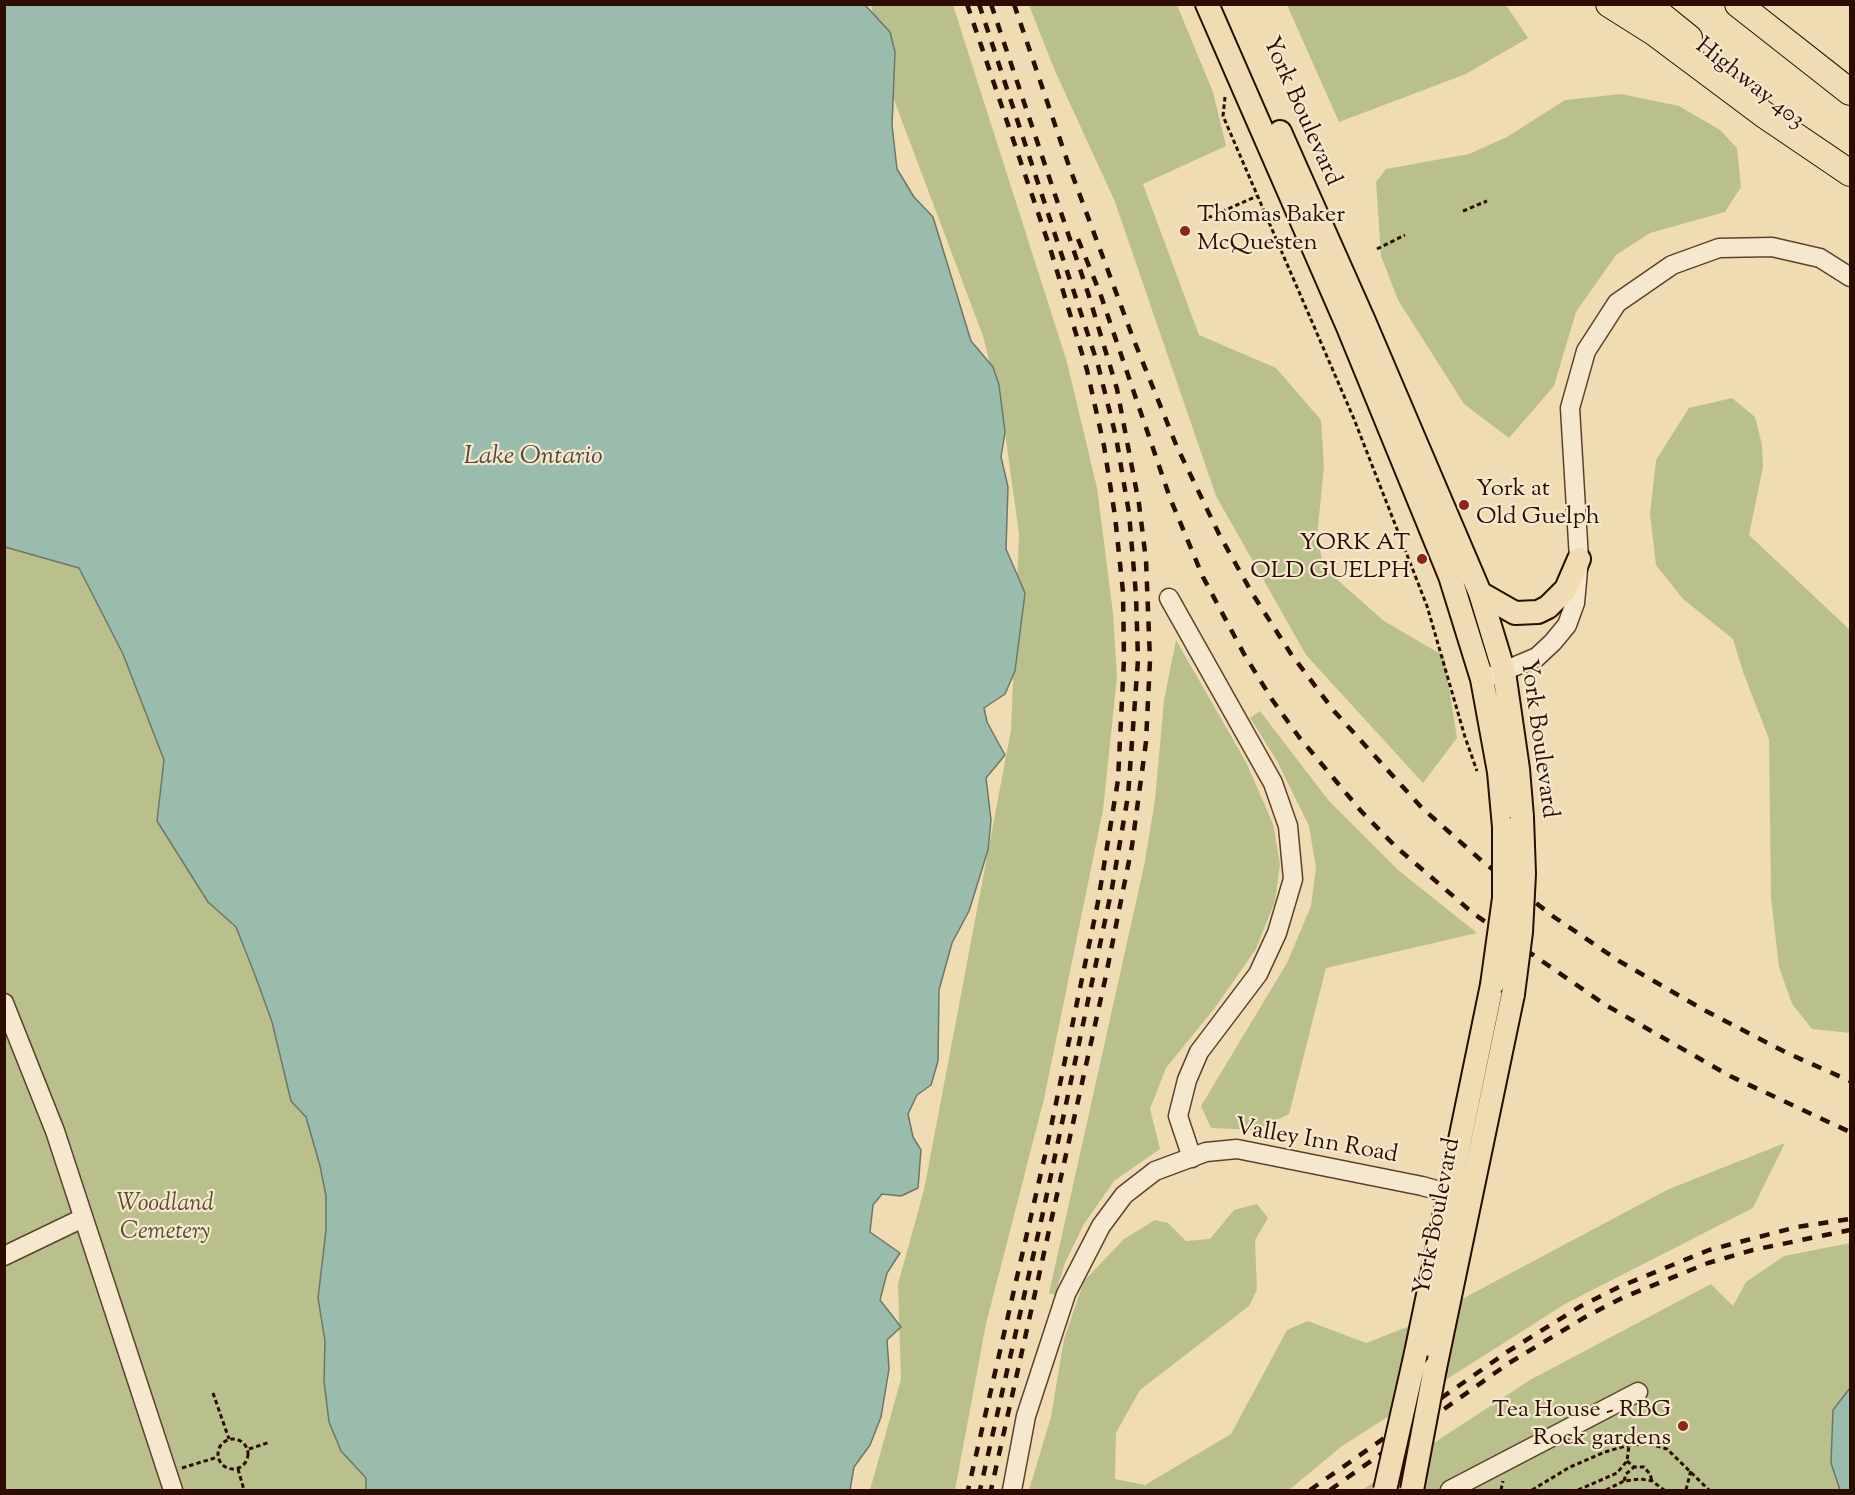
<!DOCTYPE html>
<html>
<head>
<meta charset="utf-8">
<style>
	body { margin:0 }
	#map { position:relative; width:1855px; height:1495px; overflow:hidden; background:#f0dcb3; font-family:"Sorts Mill Goudy",serif }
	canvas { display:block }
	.frame { position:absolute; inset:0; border:6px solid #2c0d00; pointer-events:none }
</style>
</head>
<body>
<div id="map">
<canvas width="1855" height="1495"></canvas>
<div class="frame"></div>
</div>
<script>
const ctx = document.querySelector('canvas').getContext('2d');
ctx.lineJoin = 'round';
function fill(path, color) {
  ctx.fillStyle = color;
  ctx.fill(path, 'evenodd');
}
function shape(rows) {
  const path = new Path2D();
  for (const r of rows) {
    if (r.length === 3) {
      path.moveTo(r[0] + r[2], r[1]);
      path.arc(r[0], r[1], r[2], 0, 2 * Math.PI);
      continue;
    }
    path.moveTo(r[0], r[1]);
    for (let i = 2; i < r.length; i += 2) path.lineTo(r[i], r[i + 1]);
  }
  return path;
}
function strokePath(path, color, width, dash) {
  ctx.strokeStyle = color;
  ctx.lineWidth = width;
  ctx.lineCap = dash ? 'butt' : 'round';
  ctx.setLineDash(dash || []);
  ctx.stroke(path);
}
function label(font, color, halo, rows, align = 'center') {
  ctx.font = font + ' "Sorts Mill Goudy",serif';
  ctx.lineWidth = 4.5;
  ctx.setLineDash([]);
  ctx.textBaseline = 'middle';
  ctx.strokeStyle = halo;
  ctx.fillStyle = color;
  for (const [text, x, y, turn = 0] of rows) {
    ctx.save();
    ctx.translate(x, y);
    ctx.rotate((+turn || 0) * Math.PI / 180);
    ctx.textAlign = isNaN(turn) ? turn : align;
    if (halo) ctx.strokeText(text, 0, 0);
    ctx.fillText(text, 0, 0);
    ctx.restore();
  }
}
fill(shape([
	[871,5,953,5,1067,362,1097,488,1113,613,1117,677,1103,810,1044,1099,986,1324,955,1490,870,1490,901,1379,898,1284,924,1190,1011,730,1019,534,1002,411,983,336,888,84],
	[1029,5,1177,5,1213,92,1226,146,1143,184,1199,335,1276,368,1321,420,1324,466,1317,537,1324,568,1384,621,1444,656,1457,738,1423,783,1306,655,1216,496,1115,202,1055,71],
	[1287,5,1506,5,1528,38,1466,74,1339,122],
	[1621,94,1679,106,1720,130,1737,148,1741,187,1725,212,1650,233,1616,255,1576,312,1554,386,1509,438,1464,404,1398,300,1381,256,1376,182,1386,169,1469,154,1507,137,1565,100],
	[1732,398,1755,417,1762,445,1763,467,1749,535,1850,630,1850,1033,1812,1029,1792,1004,1779,967,1771,898,1769,739,1743,672,1733,639,1683,599,1656,565,1650,514,1656,460,1689,408],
	[4,547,79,568,123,654,164,760,157,821,208,902,236,927,255,975,272,1022,291,1101,306,1117,320,1166,387,1490,5,1490],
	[1176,640,1246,762,1273,824,1280,864,1275,901,1256,949,1214,1009,1166,1068,1150,1109,1160,1149,1114,1181,1084,1224,1065,1263,1055,1295,1049,1293,1144,866,1155,800,1164,700],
	[1260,711,1329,801,1398,870,1477,933,1326,968,1289,1114,1257,1130,1211,1128,1201,1106,1287,963,1311,906,1316,868,1309,826,1277,761,1250,718],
	[1785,1143,1753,1208,1565,1304,1342,1446,1289,1490,1029,1490,1051,1417,1064,1339,1084,1281,1124,1239,1155,1220,1168,1223,1186,1241,1210,1239,1234,1210,1257,1204,1268,1218,1255,1240,1257,1290,1249,1306,1140,1390,1116,1433,1115,1479,1145,1485,1231,1434,1287,1330,1308,1321,1366,1343,1415,1324,1669,1189],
	[1850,1243,1850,1382,1838,1438,1846,1490,1362,1490,1530,1380,1711,1284,1733,1306,1746,1282,1784,1256]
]), '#bac08c');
const water = shape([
	[865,5,890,32,895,52,892,125,897,169,914,197,933,217,971,341,993,367,999,385,1005,432,1001,457,1008,487,1006,549,1025,593,1015,671,1005,694,984,708,987,722,1005,755,986,778,991,820,988,850,969,911,952,943,939,990,938,1061,931,1085,917,1095,908,1114,913,1137,921,1150,918,1188,901,1196,882,1194,873,1205,870,1232,900,1253,887,1273,880,1300,901,1327,887,1340,889,1369,881,1417,870,1445,854,1467,850,1490,366,1490,366,1478,341,1451,329,1422,324,1381,325,1341,318,1298,326,1230,326,1196,320,1166,306,1117,291,1101,272,1022,255,975,236,927,208,902,157,821,164,760,123,654,79,568,5,547,5,5,865,5],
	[1850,1388,1850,1490,1840,1490,1831,1463,1833,1410,1850,1388]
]);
fill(water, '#9abcad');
strokePath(water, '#6e7668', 1.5);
const minor = shape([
	[1169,598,1273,783,1288,826,1293,879,1277,933,1258,974,1199,1052,1187,1080,1178,1116,1192,1158],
	[1492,676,1537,657,1553,642,1567,625,1575,603,1579,559,1570,408,1586,351,1617,303,1672,265,1719,248,1772,247,1820,258,1850,277],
	[4,1003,55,1131,173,1490],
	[4,1256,83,1218],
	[1012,1490,1026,1416,1066,1294,1101,1226,1124,1195,1155,1171,1206,1152,1237,1149,1422,1186,1461,1197],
	[1450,1490,1638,1392]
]);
const major = shape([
	[1207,4,1348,327,1450,576,1482,679,1499,772,1504,827],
	[1280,132,1364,321,1480,593,1504,672,1518,769,1522,817],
	[1480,593,1515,613,1538,612,1548,607,1566,589,1579,559],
	[1416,1353,1492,985],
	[1435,1368,1513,994]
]);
const highway = shape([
	[1609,4,1655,33,1766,116,1850,173],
	[1647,4,1689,38],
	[1738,4,1850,92]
]);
strokePath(minor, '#5d412d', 21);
strokePath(major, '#2c0d00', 26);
strokePath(highway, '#2c0d00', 28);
strokePath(shape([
	[1225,97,1223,116,1354,419,1427,606,1465,737,1477,771],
	[1463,211,1487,201],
	[1201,221,1257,196],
	[1377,249,1405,235],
	[213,1393,229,1439],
	[233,1454,15],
	[249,1449,270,1442],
	[1627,1461,1634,1467,1644,1467,1650,1474,1652,1481],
	[182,1468,218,1457],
	[238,1469,244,1490],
	[1624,1481,1626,1474,1634,1467],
	[1501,1490,1503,1481],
	[1532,1490,1570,1467,1605,1452,1629,1445,1650,1444,1667,1449,1709,1490],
	[1578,1490,1617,1473,1627,1461,1629,1445],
	[1606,1490,1624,1481,1641,1479,1652,1481,1664,1490],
	[1686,1490,1691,1470]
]), '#2c0d00', 3, [4.5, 3]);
strokePath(minor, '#f5e8ce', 18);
strokePath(major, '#f0dcb3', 22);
strokePath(highway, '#f0dcb3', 26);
strokePath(shape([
	[967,4,1050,248,1087,370,1104,446,1115,516,1123,592,1124,659,1118,780,1098,902,1046,1151,968,1490],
	[979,4,1098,365,1116,437,1129,513,1136,595,1138,660,1128,796,1112,888,1042,1217,980,1490],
	[991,4,1088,293,1117,389,1139,504,1146,560,1150,660,1146,742,1132,846,1105,980,991,1490],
	[1014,4,1069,166,1133,338,1177,447,1219,534,1252,593,1291,654,1334,711,1422,808,1482,861,1554,917,1619,961,1704,1010,1787,1053,1850,1081],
	[1078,239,1100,293,1170,498,1203,577,1244,654,1273,701,1299,737,1361,811,1395,846,1474,914,1604,1004,1730,1076,1850,1132],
	[1310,1490,1507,1352,1581,1306,1619,1287,1709,1250,1797,1227,1850,1219],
	[1330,1490,1509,1363,1587,1316,1624,1297,1708,1263,1753,1250,1850,1230]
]), '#2c0d00', 4.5, [10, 10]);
const majorBridge = shape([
	[1492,985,1504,898,1504,827],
	[1513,994,1521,932,1524,874,1522,817],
	[1385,1490,1416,1353],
	[1412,1490,1435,1368]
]);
strokePath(majorBridge, '#2c0d00', 26, []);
strokePath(majorBridge, '#f0dcb3', 22);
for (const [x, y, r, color] of [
	[1185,231,6,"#8f2418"],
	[1464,505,6,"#8f2418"],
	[1422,559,6,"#8f2418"],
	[1683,1426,6,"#8f2418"]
]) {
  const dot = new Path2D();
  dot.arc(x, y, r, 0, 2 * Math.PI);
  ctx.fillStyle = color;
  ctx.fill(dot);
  strokePath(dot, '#f5e8ce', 2);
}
label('24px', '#2c0d00', '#f5e8ce', [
	["Highway 403",1749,85,38],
	["York Boulevard",1300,112,66],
	["York Boulevard",1537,739,82],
	["Valley Inn Road",1316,1143,10],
	["York Boulevard",1439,1217,-79]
]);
label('24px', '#2c0d00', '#f5e8ce', [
	["Thomas Baker",1197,217],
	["McQuesten",1197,245],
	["York at",1476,491],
	["Old Guelph",1476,519],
	["YORK AT",1410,545,"right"],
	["OLD GUELPH",1410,573,"right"],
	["Tea House - RBG",1671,1412,"right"],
	["Rock gardens",1671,1440,"right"]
], 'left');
label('italic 24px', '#5e4c31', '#f5e8ce', [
	["Woodland",165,1206],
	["Cemetery",165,1234]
]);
label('italic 26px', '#524a3d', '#f5e8ce', [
	["Lake Ontario",533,459]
]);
</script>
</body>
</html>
